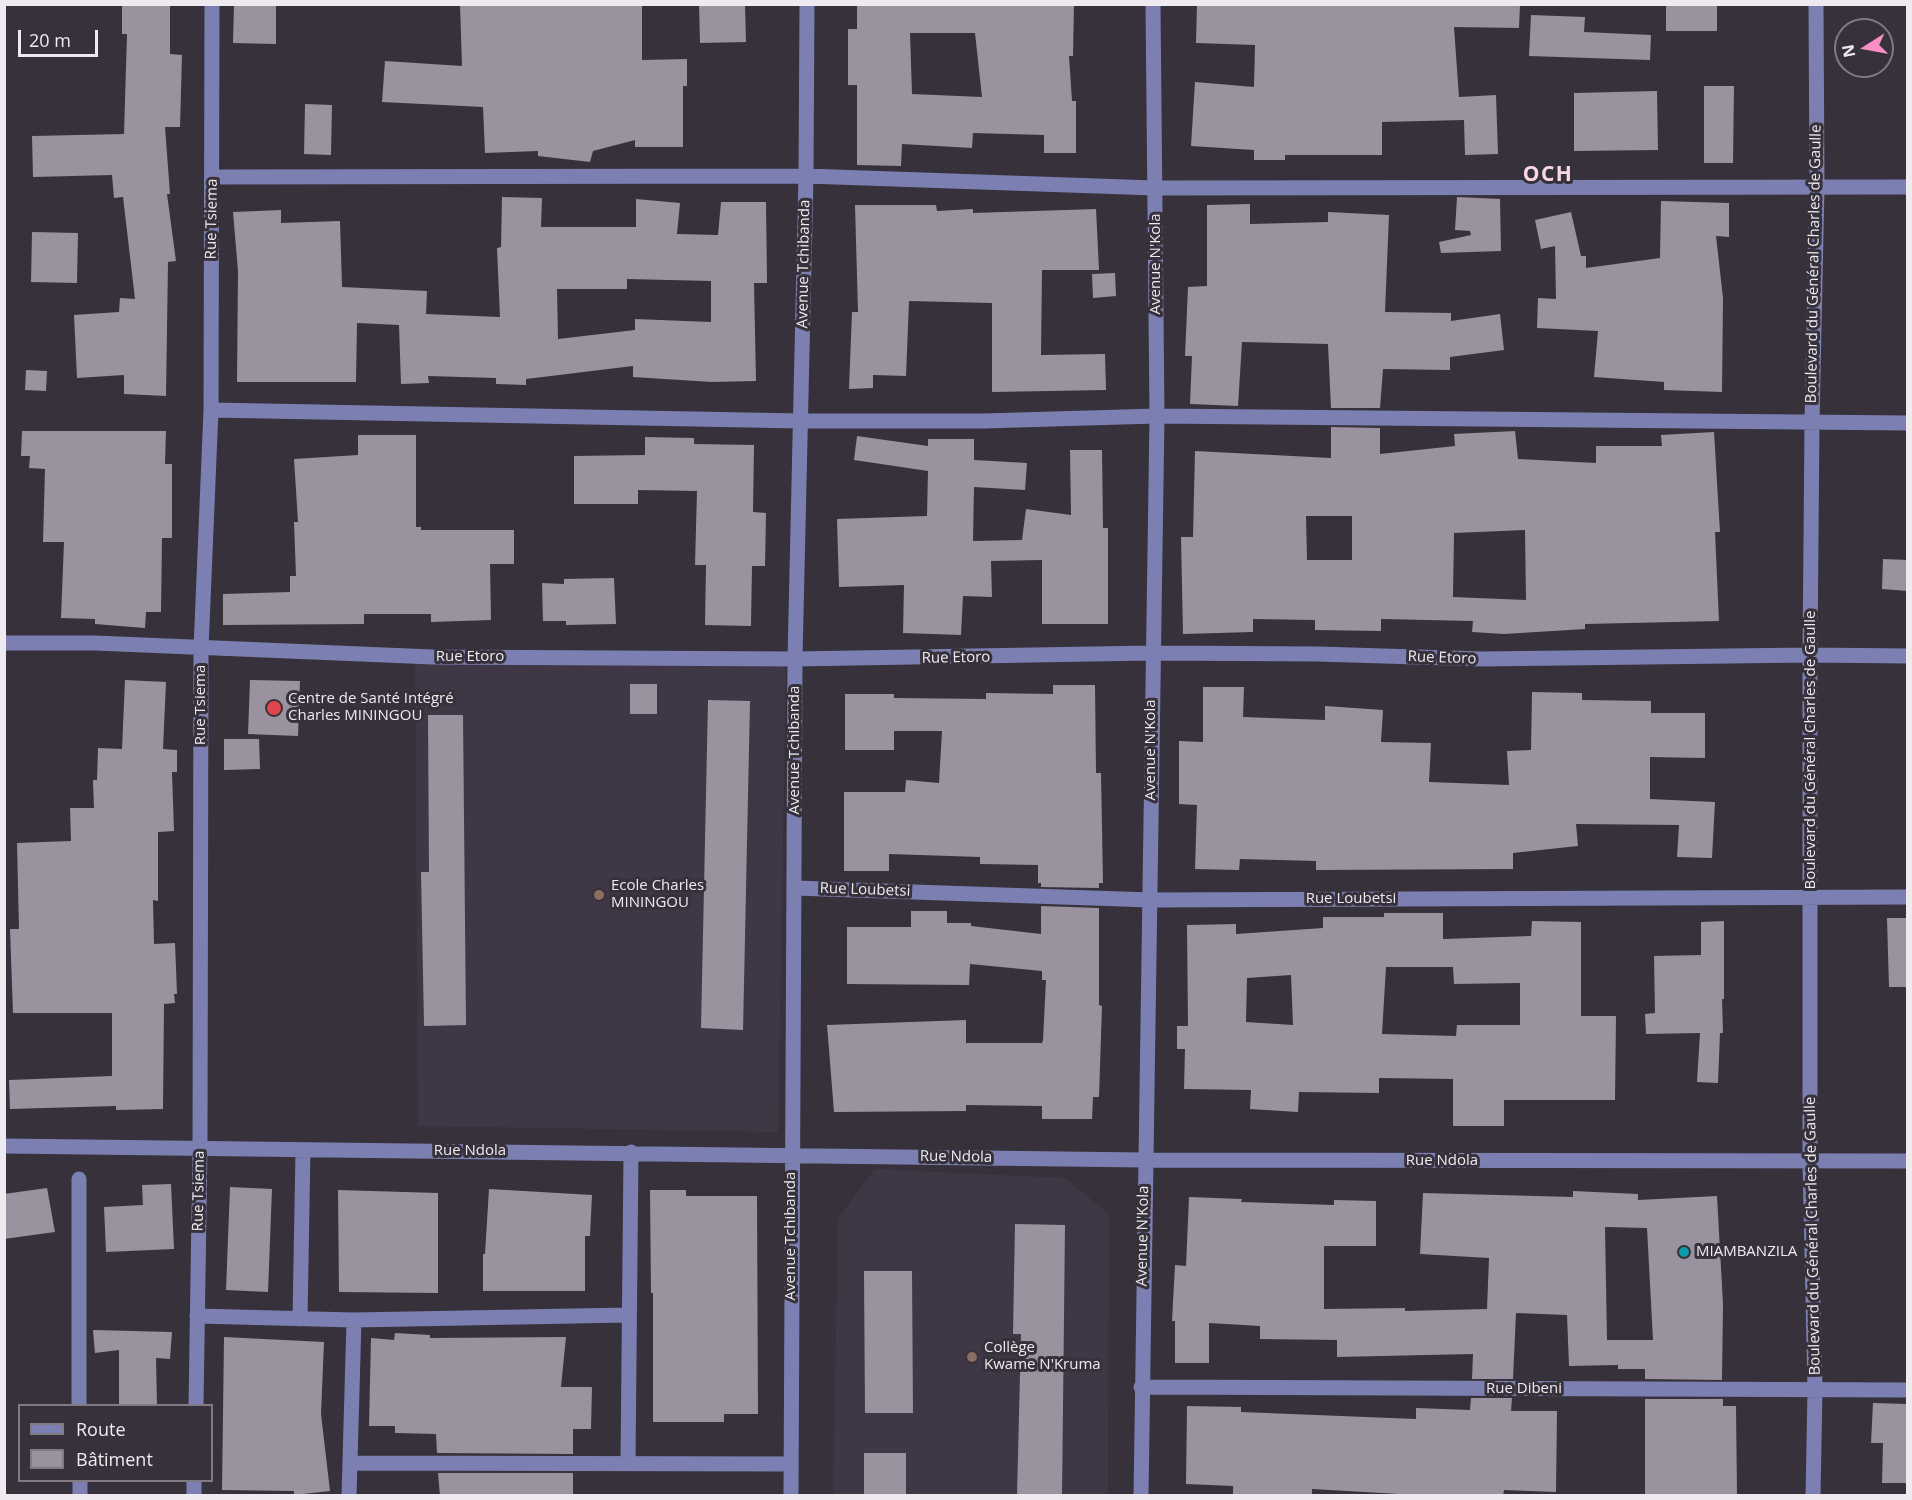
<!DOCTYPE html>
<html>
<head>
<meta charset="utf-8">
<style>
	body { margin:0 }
	#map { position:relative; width:1912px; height:1500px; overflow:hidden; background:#36313a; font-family:"Open Sans",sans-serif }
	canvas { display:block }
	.frame { position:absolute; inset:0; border:6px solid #eeeaf0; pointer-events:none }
	.legend { position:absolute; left:18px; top:1404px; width:195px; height:78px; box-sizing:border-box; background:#36313a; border:2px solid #807b83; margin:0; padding:8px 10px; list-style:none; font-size:18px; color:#eeeaf0 }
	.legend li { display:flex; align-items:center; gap:12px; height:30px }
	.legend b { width:30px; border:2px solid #807b83 }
	.north { position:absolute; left:1834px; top:18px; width:60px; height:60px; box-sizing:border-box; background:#36313a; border:2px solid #807b83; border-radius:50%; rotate:259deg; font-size:16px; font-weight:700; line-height:24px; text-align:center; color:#eeeaf0 }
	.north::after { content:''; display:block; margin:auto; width:21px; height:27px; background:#fa8fc6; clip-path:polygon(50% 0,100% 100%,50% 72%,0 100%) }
	.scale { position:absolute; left:18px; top:30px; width:80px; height:27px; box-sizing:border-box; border:3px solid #eeeaf0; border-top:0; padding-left:8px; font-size:18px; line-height:21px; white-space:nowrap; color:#eeeaf0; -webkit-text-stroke:4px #36313a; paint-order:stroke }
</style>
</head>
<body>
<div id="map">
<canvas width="1912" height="1500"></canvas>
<div class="frame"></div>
<ul class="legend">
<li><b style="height:8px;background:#7c7fb1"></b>Route</li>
<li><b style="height:16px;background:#9a939f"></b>Bâtiment</li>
</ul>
<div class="north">N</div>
<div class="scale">20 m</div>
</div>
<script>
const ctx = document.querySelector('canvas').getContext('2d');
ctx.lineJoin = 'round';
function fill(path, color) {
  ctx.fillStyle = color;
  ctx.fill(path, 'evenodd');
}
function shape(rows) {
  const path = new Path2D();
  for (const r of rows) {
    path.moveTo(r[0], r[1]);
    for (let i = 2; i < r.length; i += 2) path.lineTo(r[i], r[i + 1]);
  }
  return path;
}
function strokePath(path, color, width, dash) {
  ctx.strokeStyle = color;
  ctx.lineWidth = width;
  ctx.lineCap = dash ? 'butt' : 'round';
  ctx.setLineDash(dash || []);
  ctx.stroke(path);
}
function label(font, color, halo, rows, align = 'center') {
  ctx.font = font + ' "Open Sans",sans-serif';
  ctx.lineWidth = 6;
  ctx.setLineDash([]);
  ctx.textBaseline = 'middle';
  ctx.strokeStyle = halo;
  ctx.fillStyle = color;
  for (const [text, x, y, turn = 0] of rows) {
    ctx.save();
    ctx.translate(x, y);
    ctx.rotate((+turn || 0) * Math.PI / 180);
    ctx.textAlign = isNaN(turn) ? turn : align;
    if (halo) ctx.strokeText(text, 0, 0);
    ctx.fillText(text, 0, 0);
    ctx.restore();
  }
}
fill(shape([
	[415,663,786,664,778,1132,418,1126],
	[875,1169,1065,1178,1109,1214,1108,1495,833,1496,838,1218]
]), '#3f3746');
fill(shape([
	[122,4,170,4,170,54,182,55,180,127,165,127,170,194,167,194,176,261,168,262,166,396,124,394,124,375,77,378,74,315,119,312,120,298,135,299,123,197,114,198,112,175,33,177,32,136,124,134,127,34,122,34],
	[234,4,276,4,276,44,233,43],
	[460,4,642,4,642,60,687,59,687,86,683,86,683,147,635,147,635,140,593,151,590,162,538,156,538,151,485,153,483,107,382,102,385,61,462,66],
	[699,4,745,4,746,42,700,43],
	[857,4,1074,4,1073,56,1069,56,1072,101,1076,101,1076,153,1044,153,1044,135,973,133,972,148,902,144,901,166,857,165,857,85,848,85,848,29,857,29],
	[910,33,975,33,982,97,912,94],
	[1197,4,1520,4,1519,28,1454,27,1459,97,1496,95,1498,154,1465,155,1464,120,1382,122,1382,155,1285,155,1285,160,1254,160,1254,150,1191,146,1195,82,1254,87,1255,45,1196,43],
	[1666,4,1717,4,1717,31,1666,31],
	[1531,15,1585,17,1584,32,1651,35,1650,60,1529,56],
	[1704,86,1734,86,1733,163,1704,163],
	[1657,91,1658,150,1574,151,1574,93],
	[305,104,332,105,331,155,304,154],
	[502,197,542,198,541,227,636,227,636,199,680,203,677,234,718,235,721,202,766,202,767,283,754,283,756,381,712,382,633,377,633,366,526,379,526,385,496,384,496,378,428,376,429,383,401,384,399,325,357,323,356,382,237,382,238,271,233,212,281,210,281,223,340,221,342,287,427,291,426,314,500,317,497,248,501,247],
	[627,279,711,281,711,322,635,319,635,330,558,339,557,289,627,289],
	[1457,197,1500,199,1501,251,1441,253,1439,242,1471,235,1470,231,1455,230],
	[1661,201,1729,203,1729,237,1716,236,1723,298,1722,392,1664,390,1664,382,1594,377,1598,331,1537,328,1538,298,1556,299,1555,246,1541,249,1535,220,1571,212,1581,256,1586,256,1586,268,1660,258],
	[1250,204,1250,224,1328,222,1328,212,1389,215,1385,312,1451,313,1451,321,1500,314,1504,350,1450,357,1450,370,1383,369,1380,408,1331,408,1328,344,1242,342,1238,406,1190,404,1192,356,1185,356,1188,287,1207,286,1207,205],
	[855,205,936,205,937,211,973,209,973,213,1096,209,1099,270,1042,270,1041,355,1105,354,1106,390,992,392,992,303,909,301,906,376,873,375,873,388,849,389,852,312,858,312],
	[32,232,78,233,77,283,31,282],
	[1115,273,1116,296,1093,298,1092,274],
	[26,370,47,371,46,391,25,390],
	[1331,427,1380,428,1380,454,1455,446,1454,434,1515,431,1518,459,1596,463,1596,446,1662,446,1661,435,1714,432,1720,532,1715,532,1719,621,1585,624,1585,629,1504,634,1472,632,1473,621,1381,619,1381,631,1315,630,1315,620,1253,619,1253,632,1183,634,1181,537,1193,537,1195,451,1331,458],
	[1306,516,1352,516,1352,560,1307,560],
	[1525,530,1526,600,1453,597,1454,533],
	[22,431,166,431,165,464,172,464,172,538,162,538,161,612,146,612,145,628,95,624,95,619,61,618,64,542,43,542,45,469,29,468,30,456,21,456],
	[358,435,416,435,416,527,421,527,421,530,514,530,514,564,490,564,491,620,431,622,431,614,364,614,364,624,223,625,223,594,290,592,290,576,296,576,294,522,298,522,294,459,358,455],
	[857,436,928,446,928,439,974,439,974,460,1027,463,1025,490,974,487,973,541,1022,540,1026,509,1071,515,1070,450,1102,450,1103,528,1108,528,1108,624,1042,624,1042,560,991,561,992,597,963,596,961,635,903,633,904,585,839,587,837,519,927,516,928,471,854,460],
	[645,437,694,438,694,444,754,445,753,512,766,513,765,566,752,566,751,626,705,625,706,565,695,565,697,491,638,490,638,504,574,504,574,456,645,455],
	[1883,559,1908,560,1908,591,1882,589],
	[614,578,616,624,566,625,566,621,543,621,542,583,564,584,564,579],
	[125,680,166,682,163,749,177,750,177,772,172,772,174,831,158,832,158,901,153,900,154,944,175,943,177,994,174,994,175,1003,164,1004,163,1109,116,1110,116,1106,10,1109,9,1080,112,1076,112,1013,13,1013,10,929,19,929,17,843,71,841,70,808,94,808,93,780,97,780,98,748,122,749],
	[250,680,300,681,298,736,248,734],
	[630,684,657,684,657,714,630,714],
	[1053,685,1095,685,1096,773,1101,773,1103,883,1099,883,1099,888,1041,887,1041,883,1038,883,1038,865,980,864,980,857,889,854,889,871,844,871,844,792,905,792,906,780,939,783,942,731,894,731,894,750,845,750,845,694,894,694,894,698,986,699,986,693,1053,694],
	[1203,687,1244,687,1243,717,1325,720,1325,706,1383,710,1381,742,1431,743,1429,782,1509,785,1507,751,1531,750,1532,692,1582,693,1582,700,1651,701,1651,713,1705,713,1705,758,1650,757,1650,799,1715,802,1712,858,1677,857,1679,825,1576,824,1578,846,1513,853,1513,869,1316,870,1316,861,1240,859,1239,870,1195,869,1197,805,1179,804,1179,741,1203,742],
	[708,700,750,701,743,1030,701,1028],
	[428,715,463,715,466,1025,424,1026,421,872,429,872],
	[224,739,259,739,260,769,224,770],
	[1041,906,1099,908,1099,1005,1102,1006,1099,1097,1093,1097,1092,1119,1042,1119,1042,1106,966,1105,966,1111,834,1112,827,1025,966,1020,966,1043,1042,1043,1043,1040,1046,980,1042,980,1042,971,970,964,969,985,847,984,847,927,911,927,911,911,947,911,947,923,971,923,971,926,1041,934],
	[1384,913,1443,913,1443,939,1531,936,1532,921,1581,922,1581,1016,1616,1016,1615,1100,1504,1100,1504,1126,1453,1126,1453,1079,1379,1078,1379,1093,1299,1092,1298,1112,1250,1109,1251,1090,1184,1089,1185,1049,1177,1049,1177,1026,1188,1026,1187,925,1236,924,1236,934,1323,928,1323,917,1384,917],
	[1386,967,1453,967,1454,984,1520,983,1520,1025,1457,1025,1456,1036,1382,1034],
	[1291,975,1293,1025,1246,1022,1247,978],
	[1887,918,1908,918,1908,987,1889,987],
	[1724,921,1724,999,1722,999,1723,1033,1720,1033,1718,1083,1697,1082,1700,1033,1646,1034,1645,1014,1655,1013,1654,956,1701,955,1701,922],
	[171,1184,174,1249,106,1252,104,1207,143,1205,142,1185],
	[230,1187,272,1189,268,1292,226,1290],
	[47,1188,55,1232,4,1239,4,1194],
	[489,1189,592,1195,590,1236,585,1236,585,1291,483,1291,483,1254,485,1254],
	[338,1190,438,1193,438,1293,339,1292],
	[650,1190,686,1190,686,1196,757,1196,758,1414,724,1414,724,1422,653,1422,653,1293,651,1293],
	[1573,1191,1638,1194,1638,1200,1717,1196,1723,1304,1722,1380,1645,1379,1645,1369,1618,1369,1618,1365,1569,1366,1567,1315,1516,1313,1513,1379,1472,1379,1473,1354,1337,1357,1337,1340,1260,1339,1260,1326,1209,1323,1209,1363,1175,1363,1175,1321,1172,1321,1175,1265,1186,1266,1189,1197,1242,1199,1241,1202,1334,1205,1334,1200,1376,1201,1376,1246,1324,1246,1324,1309,1405,1308,1405,1311,1487,1309,1489,1258,1420,1254,1423,1193,1573,1197],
	[1605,1227,1647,1228,1653,1340,1607,1340],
	[1015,1224,1065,1225,1062,1496,1017,1496,1021,1334,1013,1334],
	[864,1271,912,1271,913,1413,865,1413],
	[93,1330,172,1332,170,1359,156,1358,157,1406,119,1406,119,1350,95,1353],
	[395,1333,430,1335,430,1338,566,1337,561,1387,592,1387,591,1429,573,1429,573,1454,437,1453,436,1434,395,1433,395,1426,369,1426,371,1338,394,1340],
	[224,1337,324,1342,321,1414,330,1491,294,1495,294,1491,222,1490],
	[1471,1398,1512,1398,1511,1411,1557,1411,1556,1492,1504,1490,1503,1496,1434,1496,1312,1489,1312,1496,1233,1496,1233,1486,1186,1484,1187,1406,1241,1407,1241,1412,1416,1419,1416,1408,1470,1410],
	[1645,1399,1723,1399,1723,1406,1736,1406,1737,1495,1645,1495],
	[1873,1403,1908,1404,1908,1483,1882,1483,1883,1443,1871,1443],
	[864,1453,906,1453,906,1496,864,1496],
	[438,1473,573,1473,573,1496,440,1496]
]), '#9a939f');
strokePath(shape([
	[213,177,806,176,1155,188,1908,187],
	[211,410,801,421,983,421,1157,416,1908,423],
	[4,643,95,643,433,657,795,659,1152,653,1318,654,1482,659,1810,655,1908,656],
	[795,888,1151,900,1908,897],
	[4,1146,1144,1160,1908,1161],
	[79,1179,79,1406],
	[197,1316,354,1320,629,1315],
	[300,1319,303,1150],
	[1141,1387,1908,1390],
	[196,1406,200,1147,201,649,211,410,212,4],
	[350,1463,791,1464],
	[628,1463,631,1152],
	[80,1480,80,1496],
	[194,1496,194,1480],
	[349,1496,354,1320],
	[791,1496,795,659,806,176,807,4],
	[1141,1496,1157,416,1153,4],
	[1813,1496,1815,1390,1810,1161,1810,655,1812,422,1817,186,1816,4]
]), '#7c7fb1', 15);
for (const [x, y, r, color] of [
	[274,708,8,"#e0444e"],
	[599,895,6,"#8d6e63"],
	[1684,1252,6,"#0f9aa8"],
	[972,1357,6,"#8d6e63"]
]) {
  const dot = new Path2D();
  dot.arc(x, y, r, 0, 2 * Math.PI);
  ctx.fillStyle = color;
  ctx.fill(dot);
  strokePath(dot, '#36313a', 2);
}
label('15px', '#eeeaf0', '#36313a', [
	["Rue Tsiema",212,219,-89],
	["Avenue Tchibanda",804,264,-89],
	["Avenue N'Kola",1156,264,-90],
	["Boulevard du Général Charles de Gaulle",1814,264,-89],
	["Rue Etoro",470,657],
	["Rue Etoro",956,658,-1],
	["Rue Etoro",1442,658,2],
	["Rue Tsiema",201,705,-90],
	["Avenue Tchibanda",795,750,-90],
	["Avenue N'Kola",1151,750,-90],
	["Boulevard du Général Charles de Gaulle",1811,750,-90],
	["Rue Loubetsi",865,890,2],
	["Rue Loubetsi",1351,899],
	["Rue Ndola",470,1151],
	["Rue Ndola",956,1157,1],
	["Rue Ndola",1442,1161],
	["Rue Tsiema",199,1191,-89],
	["Avenue Tchibanda",791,1236,-90],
	["Avenue N'Kola",1143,1236,-89],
	["Boulevard du Général Charles de Gaulle",1813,1236,-91],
	["Rue Dibeni",1524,1389]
]);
label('15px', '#eeeaf0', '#36313a', [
	["Centre de Santé Intégré",288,699],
	["Charles MININGOU",288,716],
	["Ecole Charles",611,886],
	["MININGOU",611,903],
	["MIAMBANZILA",1696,1252],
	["Collège",984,1348],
	["Kwame N'Kruma",984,1365]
], 'left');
ctx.letterSpacing = '1.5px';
label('bold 21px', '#f8d8e6', '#36313a', [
	["OCH",1548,175]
]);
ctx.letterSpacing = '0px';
</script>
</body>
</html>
